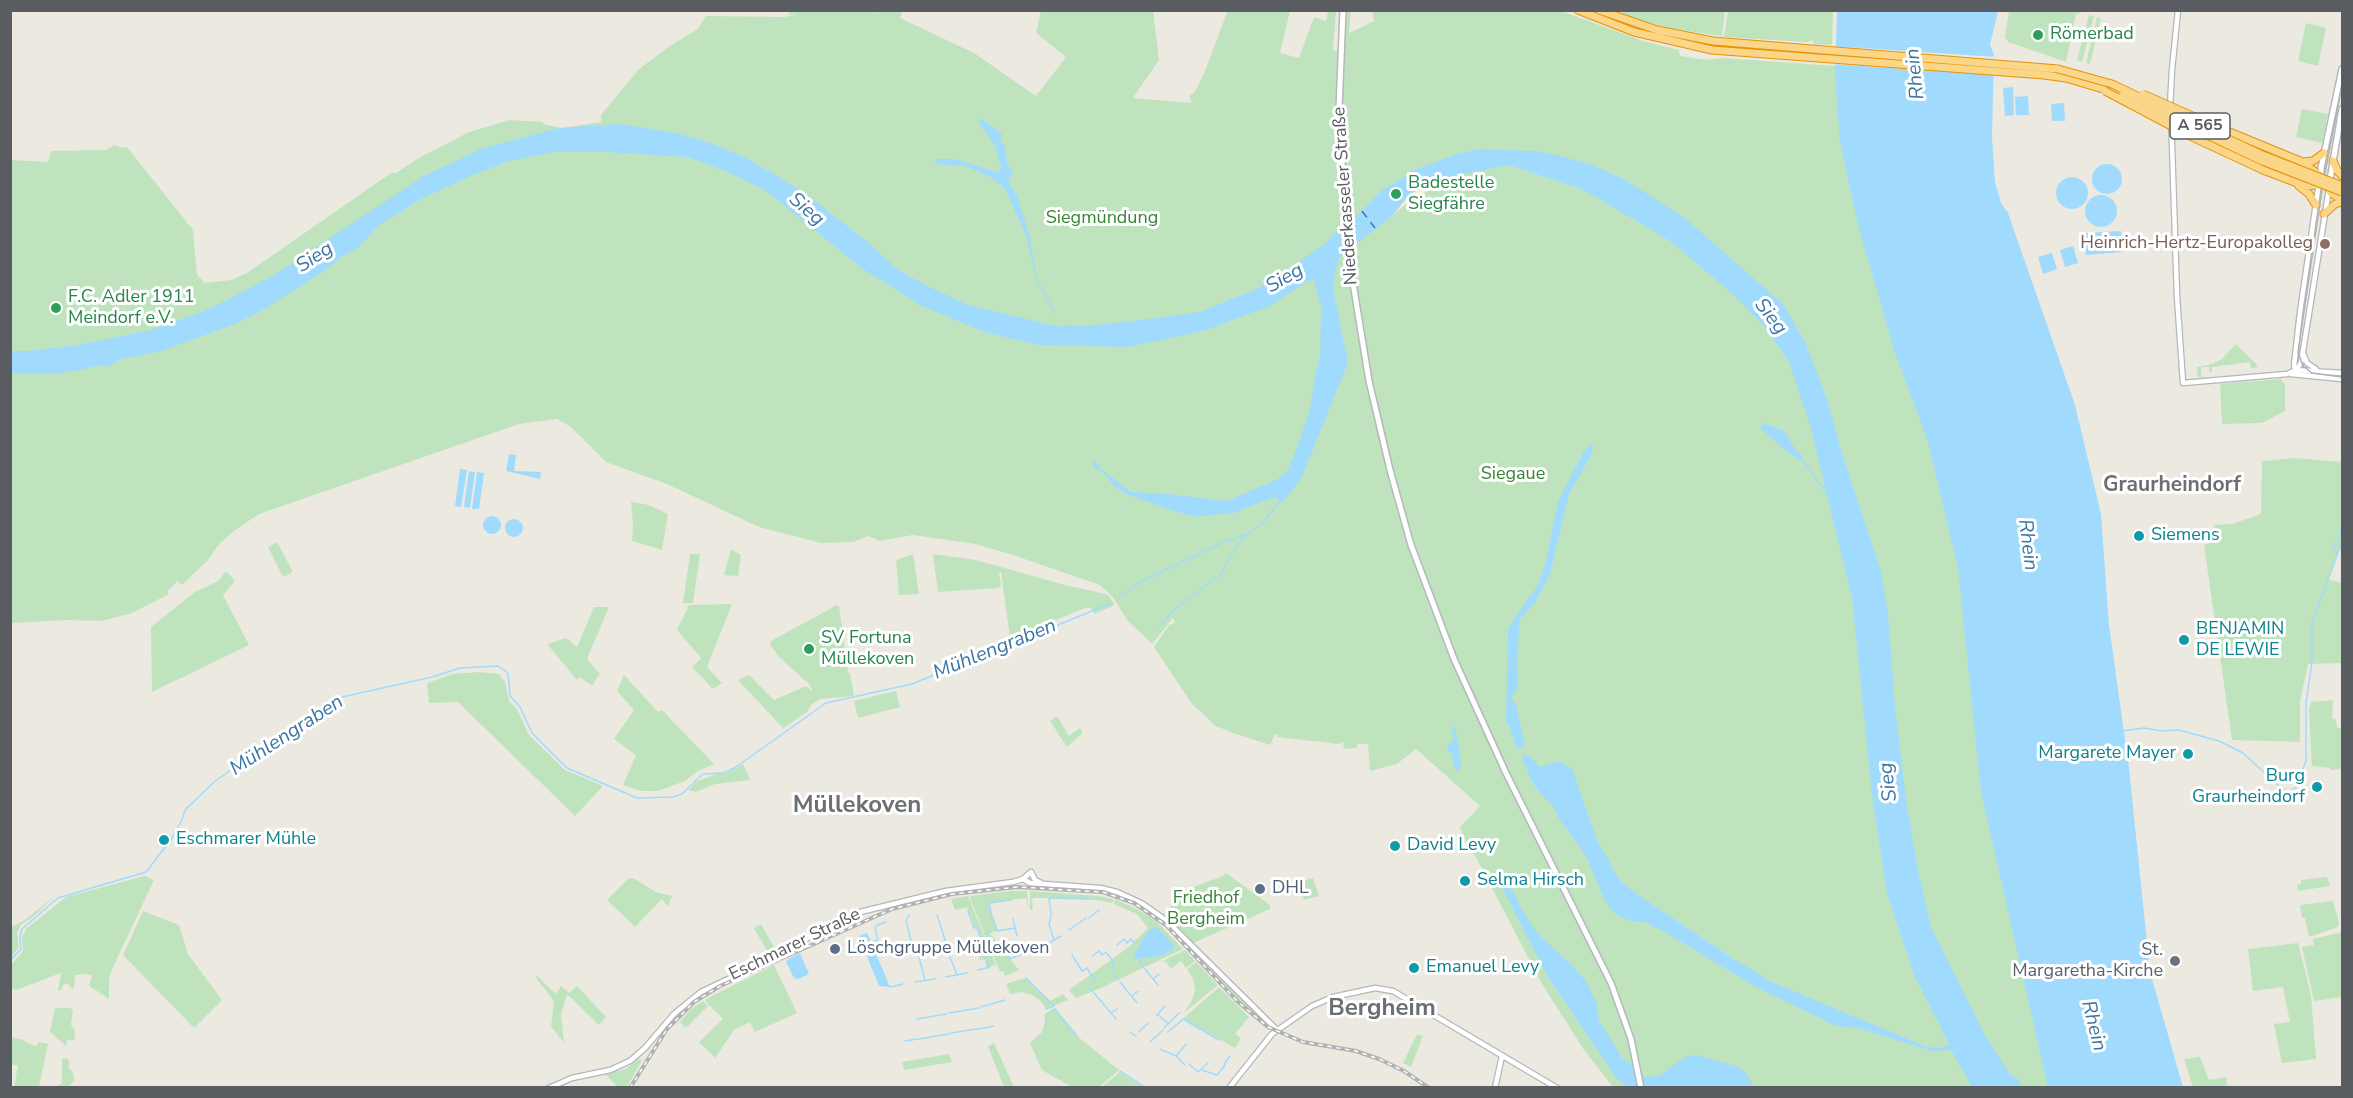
<!DOCTYPE html>
<html>
<head>
<meta charset="utf-8">
<style>
	body { margin:0 }
	#map { position:relative; width:2353px; height:1098px; overflow:hidden; background:#ece9e1; font-family:"Nunito Sans",sans-serif }
	canvas { display:block }
	.frame { position:absolute; inset:0; border:12px solid #595d61; pointer-events:none }
</style>
</head>
<body>
<div id="map">
<canvas width="2353" height="1098"></canvas>
<div class="frame"></div>
</div>
<script>
const ctx = document.querySelector('canvas').getContext('2d');
ctx.lineJoin = 'round';
function fill(path, color) {
  ctx.fillStyle = color;
  ctx.fill(path, 'evenodd');
}
function shape(rows) {
  const path = new Path2D();
  for (const r of rows) {
    if (r.length === 3) {
      path.moveTo(r[0] + r[2], r[1]);
      path.arc(r[0], r[1], r[2], 0, 2 * Math.PI);
      continue;
    }
    path.moveTo(r[0], r[1]);
    for (let i = 2; i < r.length; i += 2) path.lineTo(r[i], r[i + 1]);
  }
  return path;
}
function strokePath(path, color, width, dash) {
  ctx.strokeStyle = color;
  ctx.lineWidth = width;
  ctx.lineCap = dash ? 'butt' : 'round';
  ctx.setLineDash(dash || []);
  ctx.stroke(path);
}
function label(font, color, halo, rows, align = 'center') {
  ctx.font = font + ' "Nunito Sans",sans-serif';
  ctx.lineWidth = 6;
  ctx.setLineDash([]);
  ctx.textBaseline = 'middle';
  ctx.strokeStyle = halo;
  ctx.fillStyle = color;
  for (const [text, x, y, turn = 0] of rows) {
    ctx.save();
    ctx.translate(x, y);
    ctx.rotate((+turn || 0) * Math.PI / 180);
    ctx.textAlign = isNaN(turn) ? turn : align;
    if (halo) ctx.strokeText(text, 0, 0);
    ctx.fillText(text, 0, 0);
    ctx.restore();
  }
}
fill(shape([
	[860,10,878,14,869,11,902,12,900,18,974,53,1036,96,1066,57,1036,33,1041,11,1153,11,1159,60,1133,98,1192,103,1189,96,1195,92,1205,71,1228,10,1290,11,1280,53,1299,58,1314,17,1326,21,1328,11,1336,11,1333,51,1344,49,1347,11,1351,11,1349,33,1374,21,1372,11,1559,10,1643,41,1679,50,1680,56,1707,60,1723,58,1752,60,1903,71,2103,1087,1613,1087,1584,1050,1542,984,1478,861,1463,837,1460,827,1480,806,1416,749,1397,764,1370,771,1368,744,1357,744,1357,748,1344,749,1343,742,1338,744,1277,737,1278,735,1275,734,1270,745,1233,733,1216,726,1192,704,1154,647,1169,625,1175,623,1173,618,1152,644,1128,621,1112,596,1100,585,1010,554,975,544,913,535,879,541,869,536,853,542,821,543,759,527,667,484,606,462,571,427,557,419,519,424,259,514,234,531,219,544,208,560,183,584,180,584,178,581,167,591,169,594,132,613,101,621,67,620,11,623,11,160,48,162,51,151,106,150,114,145,123,148,127,147,193,230,197,275,205,283,231,280,247,273,391,173,396,173,419,158,469,132,510,120,543,122,543,124,562,128,601,122,601,115,639,69,670,46,698,29,706,16,784,17,798,14,787,15,791,11],
	[1623,10,1725,11,1722,36,1672,29,1643,21,1622,15],
	[1728,11,1833,11,1832,45,1814,44,1813,40,1807,42,1724,37],
	[2009,11,2080,11,2079,14,2076,14,2066,62,2008,42,2005,37],
	[2089,15,2094,16,2082,62,2077,60],
	[2097,17,2101,18,2090,64,2086,63],
	[2306,23,2326,28,2318,66,2298,61],
	[2302,109,2328,114,2322,143,2296,137],
	[2236,344,2259,367,2251,368,2250,362,2212,367,2212,372,2209,372,2209,367,2201,367,2201,376,2204,377,2198,377,2197,367,2209,365,2222,359],
	[2281,379,2285,385,2285,411,2262,423,2222,424,2220,384],
	[2295,458,2342,462,2342,543,2328,579,2342,583,2342,663,2308,664,2300,701,2300,742,2232,740,2204,545,2216,541,2214,525,2232,524,2261,514,2262,461],
	[631,502,649,505,668,514,662,550,632,541,633,525],
	[277,542,293,572,283,577,268,547],
	[731,549,741,555,738,576,724,575],
	[690,554,700,554,693,603,683,603],
	[913,554,919,594,899,595,896,560],
	[933,554,976,560,1065,585,1097,592,1108,595,1115,605,1095,614,1091,608,1085,608,1012,638,1010,637,1001,572,999,573,1001,585,999,588,938,592],
	[226,571,235,581,223,595,249,645,152,692,151,627,195,592,218,581],
	[732,604,707,667,722,683,713,689,692,667,701,658,677,630,689,605],
	[837,605,839,606,848,673,850,673,854,696,820,699,812,704,807,712,783,728,738,680,749,675,774,700,806,686,813,692,809,684,779,657,770,644,771,641],
	[594,607,609,607,587,659,600,674,592,686,580,677,577,680,547,644,566,638,577,647],
	[479,672,499,674,505,682,509,701,517,709,529,735,565,770,603,786,575,816,458,702,429,703,427,683,453,674],
	[624,675,658,712,662,710,714,764,696,772,685,781,658,791,642,791,623,785,636,755,614,739,634,710,617,691],
	[896,691,900,707,858,718,854,701],
	[2333,700,2332,718,2336,720,2337,728,2342,728,2342,769,2330,770,2330,768,2312,766,2309,710,2311,702],
	[1057,716,1069,736,1080,728,1083,733,1067,747,1050,721],
	[743,764,750,780,715,784,696,792,689,790,697,781,717,774,727,773],
	[1226,873,1270,905,1270,909,1193,943,1164,914,1188,889,1223,876],
	[145,876,154,880,113,967,109,978,109,999,89,986,92,976,87,974,75,975,74,987,72,989,68,984,64,984,61,990,58,991,61,973,16,990,11,989,11,965,23,951,22,937,26,929,66,897],
	[2327,877,2330,886,2298,891,2297,885,2301,884,2301,880],
	[633,878,656,892,672,896,668,907,662,899,635,927,607,900,628,879],
	[1313,878,1319,896,1304,900,1298,882],
	[1010,891,1027,891,1029,910,1026,898,988,903,997,931,990,933,999,946,1003,945,1010,959,1019,970,1005,976,1003,971,1000,972,970,898,971,896],
	[1030,891,1098,896,1113,899,1113,903,1084,898,1032,898,1033,909,1030,910],
	[55,896,34,916,21,925,17,933,19,947,11,958,11,927,25,920],
	[968,896,989,947,985,949,989,948,996,965,988,967,986,959,980,960,977,952,969,954,972,952,968,950,982,946,977,927,975,927,967,907,955,910,951,899],
	[1115,899,1135,908,1155,920,1183,949,1101,988,1076,998,1069,990,1129,947,1148,928,1137,914,1114,904],
	[2333,901,2339,923,2338,927,2309,937,2305,918,2302,918,2300,905],
	[143,911,179,925,188,954,222,1000,194,1028,123,955],
	[761,924,777,952,770,956,754,928],
	[2342,932,2342,997,2314,1001,2302,947,2314,945,2313,939],
	[2298,943,2311,995,2316,1059,2282,1063,2274,1024,2290,1022,2283,987,2253,991,2248,949],
	[1189,948,1208,967,1215,971,1269,1026,1241,1003],
	[1185,950,1195,961,1186,968,1181,961,1171,969,1165,961,1159,963],
	[1196,962,1218,985,1184,1013,1192,1000,1195,991,1193,979,1187,969],
	[774,965,797,1013,755,1032,750,1022,734,1030,715,1058,699,1042,723,1019,706,1002,706,999],
	[536,975,556,994,561,986,569,993,577,986,606,1017,599,1025,567,994,561,1015,564,1043,551,1026,554,1001,536,978],
	[1025,978,1050,1001,1063,994,1068,1000,1046,1009,1040,1000,1030,994,1022,992,1010,994,1006,984],
	[1219,987,1249,1017,1235,1034,1241,1038,1235,1048,1184,1019,1168,1032],
	[703,1001,708,1006,686,1028,680,1022,691,1009],
	[55,1008,70,1008,73,1010,71,1025,75,1030,74,1040,67,1040,66,1046,50,1032],
	[1054,1008,1077,1036,1119,1070,1099,1087,1072,1087,1042,1070,1030,1043,1042,1032,1045,1022,1044,1014],
	[1417,1034,1423,1036,1411,1067,1403,1063],
	[11,1037,23,1040,29,1044,37,1046,38,1042,48,1044,39,1087,14,1087,18,1066,11,1064],
	[994,1043,1014,1087,1004,1087,988,1046],
	[949,1054,952,1062,904,1070,902,1062],
	[2200,1057,2209,1080,2226,1077,2227,1087,2193,1087,2184,1059],
	[67,1058,70,1064,68,1067,73,1072,74,1080,69,1087,55,1087,62,1083,62,1059],
	[638,1059,642,1060,627,1087,617,1087,606,1074,626,1069],
	[1120,1072,1131,1080,1145,1087,1103,1086]
]), '#bfe4bd');
fill(shape([
	[1450,177,1405,205,1393,215,1408,196,1431,181]
]), '#f9eccf');
fill(shape([
	[1837,11,1998,11,1990,45,1994,55,1992,137,1995,182,2001,203,2008,213,2075,405,2101,514,2109,625,2129,768,2150,972,2183,1087,2048,1087,1981,792,1958,568,1928,442,1894,350,1858,225,1840,142,1835,76],
	[2013,87,2014,115,2005,116,2003,88],
	[2028,96,2029,115,2016,115,2015,97],
	[2064,103,2065,121,2052,121,2051,104],
	[981,118,1002,134,1000,141,1005,146,1007,163,1013,174,1008,181,1016,193,1029,234,1037,280,1036,280,1026,235,1005,189,992,178,966,166,934,164,936,159,955,159,996,172,1000,170,1001,166,995,146,979,122],
	[619,124,677,133,710,143,747,158,805,193,870,244,896,268,923,284,968,305,1060,327,1063,325,1086,326,1141,320,1199,312,1254,290,1282,275,1315,250,1324,245,1331,236,1364,209,1381,191,1415,170,1454,155,1478,149,1534,151,1557,155,1592,165,1624,179,1686,219,1784,305,1806,344,1827,399,1842,453,1881,571,1888,614,1895,706,1906,800,1918,870,1931,927,1984,1033,2003,1064,2010,1074,2018,1079,2021,1087,1972,1087,1951,1050,1932,1051,1857,1028,1836,1026,1754,986,1668,934,1645,922,1631,921,1617,915,1606,903,1586,856,1559,819,1554,807,1539,792,1530,778,1522,757,1523,755,1529,755,1540,767,1555,762,1560,762,1572,769,1597,840,1619,879,1631,890,1731,957,1772,982,1927,1047,1942,1048,1949,1044,1914,975,1887,894,1872,795,1852,598,1810,425,1789,362,1764,326,1736,297,1670,241,1584,190,1509,165,1431,181,1408,196,1393,215,1340,257,1335,271,1333,288,1348,363,1301,479,1282,503,1275,497,1233,513,1204,516,1196,517,1174,511,1126,494,1114,486,1103,472,1094,468,1091,457,1099,467,1131,492,1168,494,1227,501,1278,479,1287,471,1295,453,1310,409,1316,370,1320,359,1321,306,1313,278,1268,307,1203,331,1128,347,1038,345,984,332,920,305,863,269,766,191,726,171,687,157,605,152,554,152,509,161,473,175,423,198,378,226,360,246,340,258,326,270,261,311,235,324,161,351,122,359,107,367,98,365,81,370,53,374,11,374,11,351,27,351,78,345,151,330,202,312,233,297,279,272,424,176,483,148,559,128],
	[2107,179,15],
	[2072,193,16],
	[2101,211,16],
	[2121,231,2122,252,2086,255,2085,233],
	[2073,246,2078,263,2065,267,2060,250],
	[2052,253,2057,269,2043,274,2038,257],
	[1764,423,1784,431,1797,452,1801,454,1804,462,1795,458,1761,429,1760,427],
	[1593,444,1592,454,1569,494,1550,574,1534,604,1519,620,1517,689,1511,698,1516,705,1525,746,1517,749,1509,725,1506,723,1508,630,1515,618,1538,585,1546,561,1558,501,1584,451],
	[509,454,516,455,514,471,541,472,540,479,506,471],
	[460,469,467,470,461,507,455,506],
	[469,471,475,472,470,508,464,507],
	[477,472,484,473,479,509,472,509],
	[492,525,9],
	[514,528,9],
	[1452,723,1456,730,1459,749,1461,767,1458,771,1455,770,1452,754,1448,751,1447,744,1453,741],
	[1502,872,1504,873,1522,910,1537,933,1573,966,1587,983,1597,1004,1599,1021,1623,1059,1632,1064,1645,1077,1659,1076,1685,1057,1697,1055,1736,1066,1745,1072,1754,1087,1627,1087,1617,1079,1548,977,1498,880,1498,874],
	[1155,926,1174,944,1173,950,1161,956,1137,959,1134,956,1145,935],
	[867,933,871,942,890,987,879,986,859,936],
	[800,953,809,974,798,979,794,978,786,962,788,959]
]), '#a0dbfd');
fill(shape([
	[1832,46,1997,57,1996,75,1831,64]
]), '#ece9e1');
strokePath(shape([
	[1037,280,1055,312],
	[1804,462,1826,493],
	[2337,555,2333,544,2340,537,2342,523],
	[1120,596,1135,585,1217,545,1249,533,1262,524,1279,502],
	[1160,626,1176,608,1221,574,1238,543,1247,535],
	[2122,731,2144,728,2161,731,2179,730,2219,741,2243,753,2281,788,2289,792,2292,791,2296,787,2306,761,2306,703,2312,662,2312,623,2342,542],
	[170,842,182,820,185,810,214,782,238,765,264,752,281,736,342,697,432,677,460,668,498,666,508,673,510,696,520,707,532,733,567,768,637,798,673,797,682,794,703,774,724,773,736,767,826,703,912,684,1112,603],
	[968,911,974,928,977,927,983,949],
	[1051,914,1049,898,1091,899],
	[909,915,906,921,913,949,916,948,920,961],
	[937,915,950,955],
	[992,916,989,903,1011,900],
	[1051,916,1049,924,1054,940],
	[993,918,997,930],
	[1089,918,1099,910],
	[1013,919,1017,936],
	[1069,930,1086,918],
	[997,931,1015,928],
	[985,934,990,932],
	[871,942,878,940,875,929,877,925,886,922],
	[1049,943,1061,936],
	[1117,945,1124,939,1127,943,1131,939,1135,944],
	[1004,946,1010,959,1030,951],
	[1020,946,1022,953],
	[983,950,988,968],
	[1072,955,1082,971,1087,968,1095,981],
	[1092,956,1099,951,1102,955,1106,952,1112,960,1113,969],
	[950,957,957,975],
	[1139,959,1143,967],
	[10,961,21,949,20,937,22,929,58,898,146,872,166,846],
	[920,961,925,980],
	[1145,969,1158,985],
	[978,970,990,967],
	[1114,974,1118,980],
	[946,977,967,973],
	[1026,978,1054,1006,1046,1009],
	[1153,979,1159,974],
	[915,982,935,979],
	[1120,982,1137,1003],
	[890,987,903,984],
	[1089,988,1093,992],
	[1094,993,1116,1019],
	[1132,996,1138,991],
	[981,1007,1005,1000],
	[1054,1008,1077,1036],
	[949,1013,979,1008],
	[1111,1013,1117,1009],
	[1157,1014,1168,1023],
	[1157,1015,1165,1006],
	[917,1019,946,1014],
	[984,1028,994,1026],
	[1164,1028,1179,1013],
	[1130,1032,1136,1036],
	[1139,1032,1148,1023],
	[1168,1032,1183,1019,1219,1040],
	[951,1033,983,1028],
	[919,1039,949,1034],
	[905,1041,917,1039],
	[1150,1042,1163,1030],
	[1160,1049,1176,1056,1185,1065],
	[1176,1056,1186,1044],
	[1189,1064,1198,1072,1208,1063],
	[1202,1070,1217,1075,1225,1065,1224,1064,1230,1056],
	[1120,1071,1146,1088]
]), '#a0dbfd', 1.5);
strokePath(shape([
	[1362,211,1375,228]
]), '#3c76a5', 1.5, [8, 6]);
const tertiary = shape([
	[2170,107,2172,70,2178,10],
	[2171,115,2177,296,2183,383,2287,374,2296,370,2301,363,2303,351,2329,189],
	[2303,353,2307,363,2316,369],
	[2296,370,2294,366,2300,312,2319,183],
	[2296,370,2342,373],
	[2291,374,2342,379],
	[1023,879,1030,883,1100,888,1117,892,1143,904,1167,921,1277,1030],
	[549,1088,572,1078,610,1070,630,1061,645,1048,674,1014,701,992,787,951,833,922,852,914,946,891,1013,882,1023,879,1031,872,1035,880,1041,883],
	[1229,1088,1272,1034,1312,1006,1333,997,1375,988,1393,991,1557,1088],
	[1495,1088,1502,1056]
]);
const secondary = shape([
	[1343,10,1339,109,1347,246,1369,381,1390,470,1411,545,1454,659,1506,773,1611,983,1631,1039,1641,1088],
	[2321,177,2321,168,2342,69],
	[2326,182,2330,180,2342,109]
]);
const motorway = shape([
	[1578,10,1634,32,1712,50,2044,75,2066,78,2123,95],
	[1599,10,1657,30,1713,41,2058,69],
	[2215,126,2300,161,2320,175],
	[2333,161,2337,170,2342,176],
	[2303,162,2313,161,2324,153],
	[2263,170,2305,186,2319,185],
	[2299,186,2309,194,2316,205],
	[2329,189,2331,193,2342,200],
	[2324,214,2335,204,2342,202]
]);
strokePath(tertiary, '#b3b7bb', 7);
strokePath(secondary, '#b4b8bd', 8);
strokePath(motorway, '#e89205', 9);
strokePath(tertiary, '#fff', 4.5);
strokePath(secondary, '#fff', 5);
strokePath(motorway, '#fad689', 7);
strokePath(shape([
	[2342,85,2323,183,2298,352,2303,366,2312,373,2342,377]
]), '#b0b1b1', 1.5);
const rail = shape([
	[630,1088,667,1029,694,1002,720,986,892,909,952,894,1017,887,1103,892,1134,903,1166,925,1238,1002,1268,1027,1303,1042,1356,1051,1379,1059,1404,1071,1429,1088]
]);
strokePath(rail, '#b0b1b1', 4);
strokePath(rail, '#fff', 1.5, [4.5]);
const motorwayBridge = shape([
	[2058,69,2112,84,2260,154,2342,186],
	[2105,91,2190,136,2263,170],
	[2143,94,2215,126],
	[2123,95,2260,160,2342,192]
]);
strokePath(motorwayBridge, '#e89205', 9, []);
strokePath(motorwayBridge, '#fad689', 7);
for (const [x, y, r, color] of [
	[2038,35,6,"#2e9e5b"],
	[1396,194,6,"#2e9e5b"],
	[2325,244,6,"#8d6e63"],
	[56,308,6,"#2e9e5b"],
	[2139,536,6,"#0f9aa8"],
	[2184,640,6,"#0f9aa8"],
	[809,649,6,"#2e9e5b"],
	[2188,754,6,"#0f9aa8"],
	[2317,787,6,"#0f9aa8"],
	[164,840,6,"#0f9aa8"],
	[1395,846,6,"#0f9aa8"],
	[1465,881,6,"#0f9aa8"],
	[1260,889,6,"#5c6f8a"],
	[835,949,6,"#5c6f8a"],
	[2175,961,6,"#6b7280"],
	[1414,968,6,"#0f9aa8"]
]) {
  const dot = new Path2D();
  dot.arc(x, y, r, 0, 2 * Math.PI);
  ctx.fillStyle = color;
  ctx.fill(dot);
  strokePath(dot, '#fff', 2);
}
for (const [x, y, w] of [
	[2200,126,60]
]) {
  const box = new Path2D();
  box.roundRect(x - w / 2, y - 13, w, 26, 4.5);
  ctx.fillStyle = '#fff';
  ctx.fill(box);
  strokePath(box, '#595d61', 1.5);
}
label('bold 16px', '#595d61', null, [
	["A 565",2200,126]
]);
label('18px', '#27864d', '#fff', [
	["Römerbad",2050,35],
	["Badestelle",1408,184],
	["Siegfähre",1408,205],
	["F.C. Adler 1911",68,298],
	["Meindorf e.V.",68,319],
	["SV Fortuna",821,639],
	["Müllekoven",821,660]
], 'left');
label('18px', '#595d61', '#fff', [
	["Niederkasseler Straße",1346,196,-94],
	["Eschmarer Straße",795,945,-26]
]);
label('18px', '#388436', '#fff', [
	["Siegmündung",1102,219],
	["Siegaue",1513,475],
	["Friedhof",1206,899],
	["Bergheim",1206,920]
]);
label('18px', '#785e54', '#fff', [
	["Heinrich-Hertz-Europakolleg",2313,244]
], 'right');
label('18px', '#0d838f', '#fff', [
	["Siemens",2151,536],
	["BENJAMIN",2196,630],
	["DE LEWIE",2196,651],
	["Margarete Mayer",2176,754,"right"],
	["Burg",2305,777,"right"],
	["Graurheindorf",2305,798,"right"],
	["Eschmarer Mühle",176,840],
	["David Levy",1407,846],
	["Selma Hirsch",1477,881],
	["Emanuel Levy",1426,968]
], 'left');
label('18px', '#4e5e75', '#fff', [
	["DHL",1272,889],
	["Löschgruppe Müllekoven",847,949]
], 'left');
label('18px', '#5b616d', '#fff', [
	["St.",2163,951],
	["Margaretha-Kirche",2163,972]
], 'right');
label('italic 20px', '#3c76a5', '#fff', [
	["Rhein",1916,74,-96],
	["Sieg",806,210,41],
	["Sieg",315,258,-33],
	["Sieg",1285,279,-30],
	["Sieg",1770,317,52],
	["Rhein",2027,545,83],
	["Mühlengraben",995,650,-22],
	["Mühlengraben",287,736,-33],
	["Sieg",1889,782,-97],
	["Rhein",2093,1026,76]
]);
label('bold 21px', '#6a6f73', '#fff', [
	["Graurheindorf",2172,486]
]);
label('bold 24px', '#6a6f73', '#fff', [
	["Müllekoven",857,806],
	["Bergheim",1382,1009]
]);
</script>
</body>
</html>
